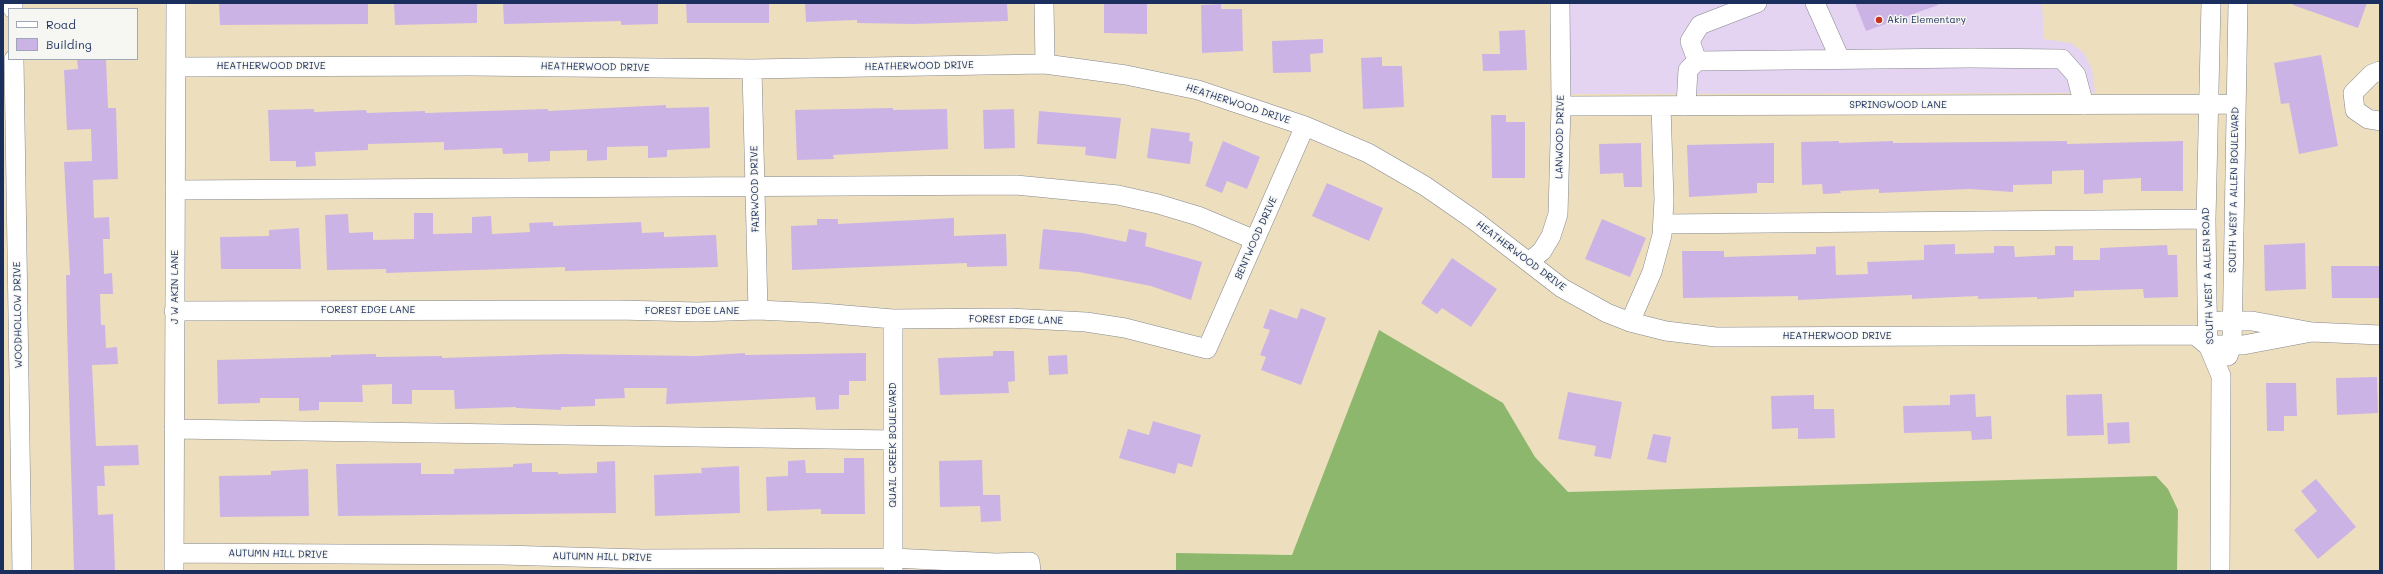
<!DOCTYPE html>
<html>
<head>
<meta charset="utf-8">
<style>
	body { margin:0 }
	#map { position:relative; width:2383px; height:574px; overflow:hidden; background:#eddfbd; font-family:Mali,sans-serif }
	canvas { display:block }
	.frame { position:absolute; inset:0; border:4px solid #1b2f5e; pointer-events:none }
	.legend { position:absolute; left:8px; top:8px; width:130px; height:52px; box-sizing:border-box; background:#f6f6f2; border:1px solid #9ea6b7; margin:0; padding:5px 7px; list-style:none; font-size:12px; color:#1b2f5e }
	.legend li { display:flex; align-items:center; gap:8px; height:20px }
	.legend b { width:20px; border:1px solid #9ea6b7 }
</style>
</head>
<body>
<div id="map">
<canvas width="2383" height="574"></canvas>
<div class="frame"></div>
<ul class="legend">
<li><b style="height:5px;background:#fff"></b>Road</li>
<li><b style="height:11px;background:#ccb3e5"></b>Building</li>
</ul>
</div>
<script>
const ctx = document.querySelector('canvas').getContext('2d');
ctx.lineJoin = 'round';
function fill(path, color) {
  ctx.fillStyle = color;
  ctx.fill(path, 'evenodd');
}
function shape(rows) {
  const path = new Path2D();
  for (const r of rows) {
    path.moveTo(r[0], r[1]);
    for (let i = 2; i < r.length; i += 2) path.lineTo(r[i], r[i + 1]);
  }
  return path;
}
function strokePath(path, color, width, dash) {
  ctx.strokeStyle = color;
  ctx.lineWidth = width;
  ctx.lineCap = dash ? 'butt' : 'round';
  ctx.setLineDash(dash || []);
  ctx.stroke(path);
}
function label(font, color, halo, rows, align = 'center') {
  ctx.font = font + ' Mali,sans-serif';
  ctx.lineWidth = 3;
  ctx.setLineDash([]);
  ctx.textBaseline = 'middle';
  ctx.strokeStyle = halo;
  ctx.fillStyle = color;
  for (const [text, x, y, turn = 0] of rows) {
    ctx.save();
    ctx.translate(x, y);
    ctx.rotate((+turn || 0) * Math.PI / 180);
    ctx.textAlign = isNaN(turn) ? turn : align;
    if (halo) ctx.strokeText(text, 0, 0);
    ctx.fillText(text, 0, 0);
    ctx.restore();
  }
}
fill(shape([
	[1570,3,2042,3,2044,39,2071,43,2084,53,2092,69,2095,93,1569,94]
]), '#e4d3f1');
fill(shape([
	[1379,330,1503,403,1535,457,1568,492,2156,476,2168,489,2178,510,2177,571,1176,571,1176,553,1292,555]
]), '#8eb76e');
fill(shape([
	[219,3,368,3,368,24,220,25],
	[394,3,477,3,477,23,395,25],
	[503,3,658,3,658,24,621,25,621,21,504,24],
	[686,3,769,3,769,23,687,23],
	[805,3,1007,3,1008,21,913,24,857,23,857,20,806,22],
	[1104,3,1147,3,1147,34,1104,33],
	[1855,3,1938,3,1938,5,1866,31],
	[2293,3,2367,3,2358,28,2293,5],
	[1221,4,1221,9,1242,9,1243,51,1202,53,1201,5],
	[1525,30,1527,70,1483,71,1482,54,1500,54,1499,31],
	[1323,39,1323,53,1310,54,1311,72,1273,73,1272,41],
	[2321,55,2338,146,2299,154,2289,103,2281,104,2274,63],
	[1382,57,1382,66,1402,66,1404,107,1363,109,1361,58],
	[77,59,106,59,108,108,116,108,118,179,93,180,94,218,109,217,110,239,103,239,104,274,112,273,113,294,100,294,101,325,105,325,106,348,117,347,118,364,92,365,96,446,138,445,139,465,104,466,105,486,97,486,98,515,113,514,115,571,74,571,67,327,66,275,70,275,64,162,92,161,91,129,67,130,64,70,78,69],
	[666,105,666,108,709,107,710,148,667,150,667,157,648,158,648,146,607,147,607,160,587,161,587,150,550,151,550,161,528,162,528,153,503,154,502,148,444,150,444,142,368,144,368,150,315,152,316,166,296,167,296,161,270,161,268,110,314,109,314,112,366,110,367,113,425,111,425,113,548,109,548,111],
	[893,108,893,110,947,109,948,149,833,155,834,159,797,160,795,110],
	[1014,109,1015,148,984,149,983,110],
	[1039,111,1121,118,1116,159,1085,155,1086,147,1037,144],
	[1491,115,1506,115,1506,122,1525,122,1525,178,1492,178],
	[1151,128,1190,133,1189,141,1193,142,1190,164,1147,158],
	[1223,141,1260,157,1247,189,1227,181,1222,193,1205,186],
	[1839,141,1839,143,1893,141,1893,143,2067,141,2067,144,2183,141,2183,191,2141,191,2141,178,2103,180,2103,193,2084,194,2084,170,2052,171,2052,184,2013,185,2013,192,1970,189,1879,193,1879,189,1840,191,1841,193,1823,194,1822,184,1802,185,1801,142],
	[1641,143,1642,187,1624,187,1623,173,1600,174,1599,144],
	[1774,143,1774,183,1757,183,1757,193,1689,197,1687,145],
	[1327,183,1383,208,1369,241,1312,216],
	[414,213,433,213,433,234,472,233,472,217,491,216,492,234,530,232,529,223,553,222,553,226,641,222,642,233,664,232,664,237,716,235,718,267,565,271,565,267,386,273,386,269,327,270,325,215,348,214,349,233,373,232,373,240,414,239],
	[954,218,954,236,1006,234,1007,266,967,267,967,263,792,270,791,226,817,225,817,219,838,219,838,224],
	[1602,219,1646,238,1630,277,1585,259],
	[299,228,301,269,221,269,220,237,269,236,269,230],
	[1043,229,1083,233,1126,242,1129,229,1147,233,1145,246,1202,262,1191,300,1151,286,1079,272,1039,269],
	[2305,243,2306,289,2265,291,2264,245],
	[1955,244,1955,254,1994,253,1994,246,2014,246,2015,257,2055,255,2055,246,2073,246,2073,260,2100,260,2100,248,2167,245,2168,255,2177,255,2178,297,2144,298,2143,289,2074,291,2074,297,2037,299,2037,297,1978,299,1978,296,1912,299,1912,295,1798,300,1798,296,1683,298,1682,251,1724,251,1724,257,1816,254,1816,247,1835,246,1836,275,1868,274,1867,262,1924,260,1924,245],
	[1452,258,1497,289,1471,327,1442,308,1437,314,1421,303],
	[2331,266,2380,266,2380,298,2332,298],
	[1301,308,1326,318,1301,385,1261,370,1266,357,1260,355,1270,330,1263,328,1270,309,1297,319],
	[993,351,1014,351,1015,381,1008,382,1009,393,940,395,938,358,993,356],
	[745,353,745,355,866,353,866,381,849,381,849,395,839,395,839,409,816,410,815,397,666,404,667,388,624,388,625,398,595,399,595,406,561,407,561,410,516,408,516,407,455,409,454,390,412,390,412,404,392,404,392,384,362,385,363,402,319,402,319,410,299,411,299,398,260,398,260,403,218,404,217,360,331,357,331,355,376,354,376,357,442,356,442,358,561,354,697,356],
	[1067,355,1068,374,1049,375,1048,356],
	[2377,377,2378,413,2337,415,2336,378],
	[2266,383,2296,383,2297,416,2284,416,2284,431,2267,431],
	[1568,392,1622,402,1611,459,1594,456,1596,446,1558,439],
	[1975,394,1976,417,1991,416,1992,439,1972,440,1971,431,1904,433,1903,406,1950,405,1950,395],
	[2102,394,2104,435,2067,436,2066,395],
	[1814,395,1814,409,1834,409,1835,438,1798,439,1798,428,1772,429,1771,396],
	[1153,421,1201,435,1192,467,1178,463,1175,474,1119,458,1128,429,1149,435],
	[2129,422,2130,443,2108,444,2107,423],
	[1653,434,1671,437,1666,463,1647,459],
	[844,458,864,458,865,514,821,514,821,509,767,511,766,477,788,476,788,461,805,460,806,473,844,473],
	[982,460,983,495,1000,495,1001,521,981,522,980,506,940,507,939,461],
	[615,461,616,513,338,516,336,464,421,463,421,474,454,474,454,469,513,467,513,464,532,463,532,472,558,472,558,474,597,473,597,462],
	[739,466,740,513,655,516,654,475,702,473,701,468],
	[308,469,309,516,220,517,219,476,271,475,271,471],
	[2316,479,2356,527,2318,559,2294,530,2317,511,2301,491]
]), '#ccb3e5');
const minor = shape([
	[13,3,13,9],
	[1044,3,1045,64],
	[1815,3,1840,59],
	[2211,3,2206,219,2207,301,2208,345,2221,376,2220,571],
	[14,59,22,571],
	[1697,61,1690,41,1700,25,1757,3],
	[176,67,470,66,752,69,1045,64,1126,75,1198,90,1305,126,1368,153,1425,186,1474,220,1562,288,1607,313,1630,322,1666,331,1716,337,2195,335,2207,345,2243,345,2312,332],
	[752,69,758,310],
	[2380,71,2372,74,2353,93,2355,110,2368,119,2380,121],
	[1561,106,2236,104],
	[1686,106,1688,70,1697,61,1970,58,2062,59,2076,75,2084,105],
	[175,190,1016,185,1118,195,1158,204,1198,216,1255,240],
	[1663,224,2206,219],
	[1530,261,1542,251,1551,236,1558,214,1561,106,1560,3],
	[174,311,618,310,698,312,758,310,822,313,893,319,1009,318,1086,322,1125,328,1207,349,1305,126],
	[2220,321,2252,321,2312,332,2380,335],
	[1630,322,1652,272,1662,235,1664,200,1661,106],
	[2228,356,2232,345,2238,3],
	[174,429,893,440],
	[174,553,503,555,642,559,893,558,996,563,1030,562,1031,571],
	[893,570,893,319],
	[174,571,176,3]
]);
strokePath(minor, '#84878e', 20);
strokePath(minor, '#fff', 19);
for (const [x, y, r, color] of [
	[1879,20,4,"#c8321e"]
]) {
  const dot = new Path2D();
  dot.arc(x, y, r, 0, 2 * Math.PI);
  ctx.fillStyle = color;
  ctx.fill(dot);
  strokePath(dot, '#f6f6f2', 1.5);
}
label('10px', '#1b2f5e', '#f6f6f2', [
	["Akin Elementary",1887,20]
], 'left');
label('10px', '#1b2f5e', '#f6f6f2', [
	["HEATHERWOOD DRIVE",271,66],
	["HEATHERWOOD DRIVE",919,66,-1],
	["HEATHERWOOD DRIVE",595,67,1],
	["HEATHERWOOD DRIVE",1238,104,18],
	["SPRINGWOOD LANE",1898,105],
	["LANWOOD DRIVE",1560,137,-89],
	["FAIRWOOD DRIVE",755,189,-91],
	["SOUTH WEST A ALLEN BOULEVARD",2234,190,-89],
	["BENTWOOD DRIVE",1256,238,-66],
	["HEATHERWOOD DRIVE",1521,256,37],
	["SOUTH WEST A ALLEN ROAD",2208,276,-92],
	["J W AKIN LANE",175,287,-90],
	["FOREST EDGE LANE",368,310],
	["FOREST EDGE LANE",692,311],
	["WOODHOLLOW DRIVE",18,315,-91],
	["FOREST EDGE LANE",1016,320,1],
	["HEATHERWOOD DRIVE",1837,336],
	["QUAIL CREEK BOULEVARD",893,445,-90],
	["AUTUMN HILL DRIVE",278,554,1],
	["AUTUMN HILL DRIVE",602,557,1]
]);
</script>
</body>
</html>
